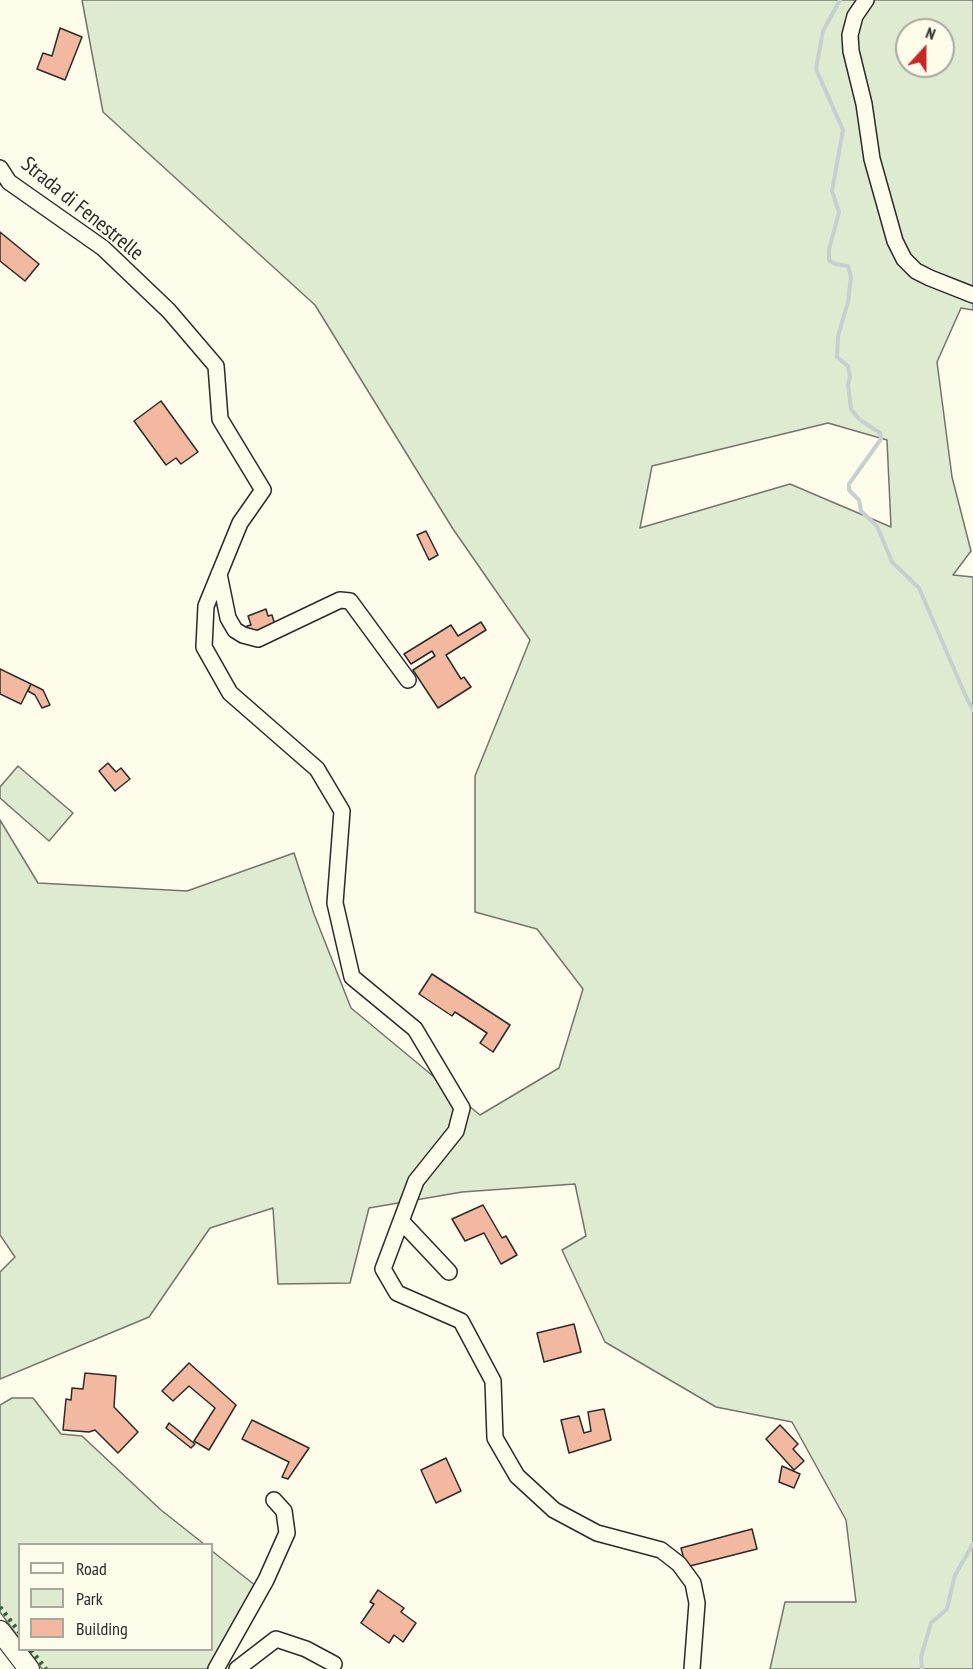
<!DOCTYPE html>
<html>
<head>
<meta charset="utf-8">
<style>
	body { margin:0 }
	#map { position:relative; width:973px; height:1669px; overflow:hidden; background:#fdfbea; font-family:"PT Sans Narrow",sans-serif }
	canvas { display:block }
	.legend { position:absolute; left:18px; top:1543px; width:195px; height:108px; box-sizing:border-box; background:#fdfbea; border:2px solid #a9a89e; margin:0; padding:8px 10px; list-style:none; font-size:18px; color:#2b2b2b }
	.legend li { display:flex; align-items:center; gap:12px; height:30px }
	.legend b { width:30px; border:2px solid #a9a89e }
	.north { position:absolute; left:895px; top:18px; width:60px; height:60px; box-sizing:border-box; background:#fdfbea; border:2px solid #a9a89e; border-radius:50%; rotate:21deg; font-size:16px; font-weight:700; line-height:24px; text-align:center; color:#2b2b2b }
	.north::after { content:''; display:block; margin:auto; width:21px; height:27px; background:#c62828; clip-path:polygon(50% 0,100% 100%,50% 72%,0 100%) }
</style>
</head>
<body>
<div id="map">
<canvas width="973" height="1669"></canvas>
<ul class="legend">
<li><b style="height:8px;background:#fdfbea"></b>Road</li>
<li><b style="height:16px;background:#deebd1"></b>Park</li>
<li><b style="height:16px;background:#f2b8a0"></b>Building</li>
</ul>
<div class="north">N</div>
</div>
<script>
const ctx = document.querySelector('canvas').getContext('2d');
ctx.lineJoin = 'round';
function fill(path, color) {
  ctx.fillStyle = color;
  ctx.fill(path, 'evenodd');
}
function shape(rows) {
  const path = new Path2D();
  for (const r of rows) {
    path.moveTo(r[0], r[1]);
    for (let i = 2; i < r.length; i += 2) path.lineTo(r[i], r[i + 1]);
  }
  return path;
}
function strokePath(path, color, width, dash) {
  ctx.strokeStyle = color;
  ctx.lineWidth = width;
  ctx.lineCap = dash ? 'butt' : 'round';
  ctx.setLineDash(dash || []);
  ctx.stroke(path);
}
function label(font, color, halo, rows, align = 'center') {
  ctx.font = font + ' "PT Sans Narrow",sans-serif';
  ctx.lineWidth = 4.5;
  ctx.setLineDash([]);
  ctx.textBaseline = 'middle';
  ctx.strokeStyle = halo;
  ctx.fillStyle = color;
  for (const [text, x, y, turn = 0] of rows) {
    ctx.save();
    ctx.translate(x, y);
    ctx.rotate((+turn || 0) * Math.PI / 180);
    ctx.textAlign = isNaN(turn) ? turn : align;
    if (halo) ctx.strokeText(text, 0, 0);
    ctx.fillText(text, 0, 0);
    ctx.restore();
  }
}
const green = shape([
	[82,0,973,0,973,310,961,308,937,362,952,477,971,551,953,575,973,577,973,1669,770,1669,785,1602,856,1602,846,1520,792,1422,716,1407,605,1342,562,1250,586,1236,575,1184,462,1192,369,1208,350,1283,278,1284,273,1208,210,1228,149,1317,0,1379,0,1272,15,1257,0,1235,0,820,38,883,187,891,294,853,314,914,351,1008,480,1115,559,1068,583,989,537,929,475,912,475,776,530,640,453,529,315,305,103,112,82,0],
	[907,30,943,30,943,66,907,66,907,30],
	[828,423,887,440,891,527,790,484,640,528,652,466,828,423],
	[18,766,73,813,49,841,0,798,0,787,18,766],
	[12,1398,33,1398,61,1434,82,1436,161,1510,204,1544,20,1544,19,1638,0,1612,0,1405,12,1398],
	[212,1551,256,1586,229,1639,207,1669,42,1669,28,1650,212,1650,212,1551]
]);
fill(green, '#deebd1');
strokePath(green, '#74746e', 1.5);
strokePath(shape([
	[840,0,823,31,816,69,843,130,832,191,839,212,829,250,829,260,835,264,848,266,851,277,848,302,838,336,837,357,848,366,850,377,848,385,851,409,859,419,880,433,881,439,849,484,849,490,859,500,861,511,877,526,892,562,919,588,967,699,973,710],
	[922,1669,921,1657,931,1623,947,1609,955,1575,973,1544]
]), '#c7d0d0', 4);
const building = shape([
	[60,28,82,37,65,80,37,69,43,53,52,56,60,28],
	[0,232,39,264,25,281,0,261,0,232],
	[161,401,198,452,181,464,176,458,166,465,134,421,161,401],
	[426,531,438,555,429,560,417,535,426,531],
	[266,609,268,616,272,615,275,625,250,634,247,626,251,625,248,616,266,609],
	[481,622,486,630,446,655,461,679,464,677,471,687,438,708,413,670,435,656,432,651,411,664,404,654,451,625,458,636,481,622],
	[0,669,31,684,21,704,0,694,0,669],
	[31,684,43,690,50,705,42,708,35,695,28,691,31,684],
	[108,763,116,772,121,768,130,779,115,791,99,771,108,763],
	[432,974,510,1025,493,1052,480,1043,487,1033,455,1012,452,1016,419,994,432,974],
	[483,1205,502,1238,506,1236,517,1255,501,1264,484,1233,465,1241,452,1219,483,1205],
	[574,1324,581,1352,544,1362,537,1333,574,1324],
	[189,1363,236,1405,209,1450,194,1441,215,1408,189,1386,173,1401,162,1391,189,1363],
	[85,1373,116,1376,114,1407,138,1432,118,1453,95,1430,89,1432,63,1430,66,1399,71,1400,72,1388,83,1389,85,1373],
	[604,1409,611,1440,569,1453,561,1420,579,1416,584,1433,591,1431,588,1412,604,1409],
	[252,1420,309,1448,288,1479,282,1477,289,1462,242,1439,252,1420],
	[169,1423,195,1444,191,1448,166,1428,169,1423],
	[780,1425,798,1444,793,1449,804,1461,794,1470,766,1439,780,1425],
	[446,1458,461,1491,436,1503,421,1470,446,1458],
	[782,1466,800,1474,794,1488,779,1482,782,1466],
	[752,1529,757,1549,686,1567,681,1548,752,1529],
	[378,1590,404,1608,401,1612,416,1623,403,1642,394,1635,389,1643,361,1623,374,1604,370,1602,378,1590]
]);
fill(building, '#f2b8a0');
strokePath(building, '#2b2b2b', 1.5);
const minor = shape([
	[866,0,855,16,850,35,851,51,864,104,872,159,895,241,904,259,916,271,930,278,973,295],
	[0,168,9,182,103,248,169,311,216,366,220,419,263,490,240,523,206,606,204,647,230,693,317,769,342,811,335,903,352,977,415,1029,462,1108,456,1131,416,1181,383,1269,397,1293,461,1321,493,1381,495,1438,517,1476,554,1510,597,1533,661,1550,679,1564,693,1583,697,1603,692,1669],
	[219,574,228,618,235,630,243,635,258,639,340,600,350,601,408,680],
	[401,1221,449,1272],
	[216,1669,266,1580,287,1533,284,1511,274,1500],
	[237,1669,276,1639,306,1649,334,1664]
]);
const major = shape([
	[0,1631,29,1669]
]);
strokePath(minor, '#2b2b2b', 18);
strokePath(major, '#2b2b2b', 22);
strokePath(minor, '#fdfbea', 15);
strokePath(major, '#fdfbea', 20);
strokePath(shape([
	[0,1607,20,1633],
	[31,1650,46,1669]
]), '#34623c', 4.5, [3, 4.5]);
label('21px', '#2b2b2b', '#fdfbea', [
	["Strada di Fenestrelle",82,209,39]
]);
</script>
</body>
</html>
